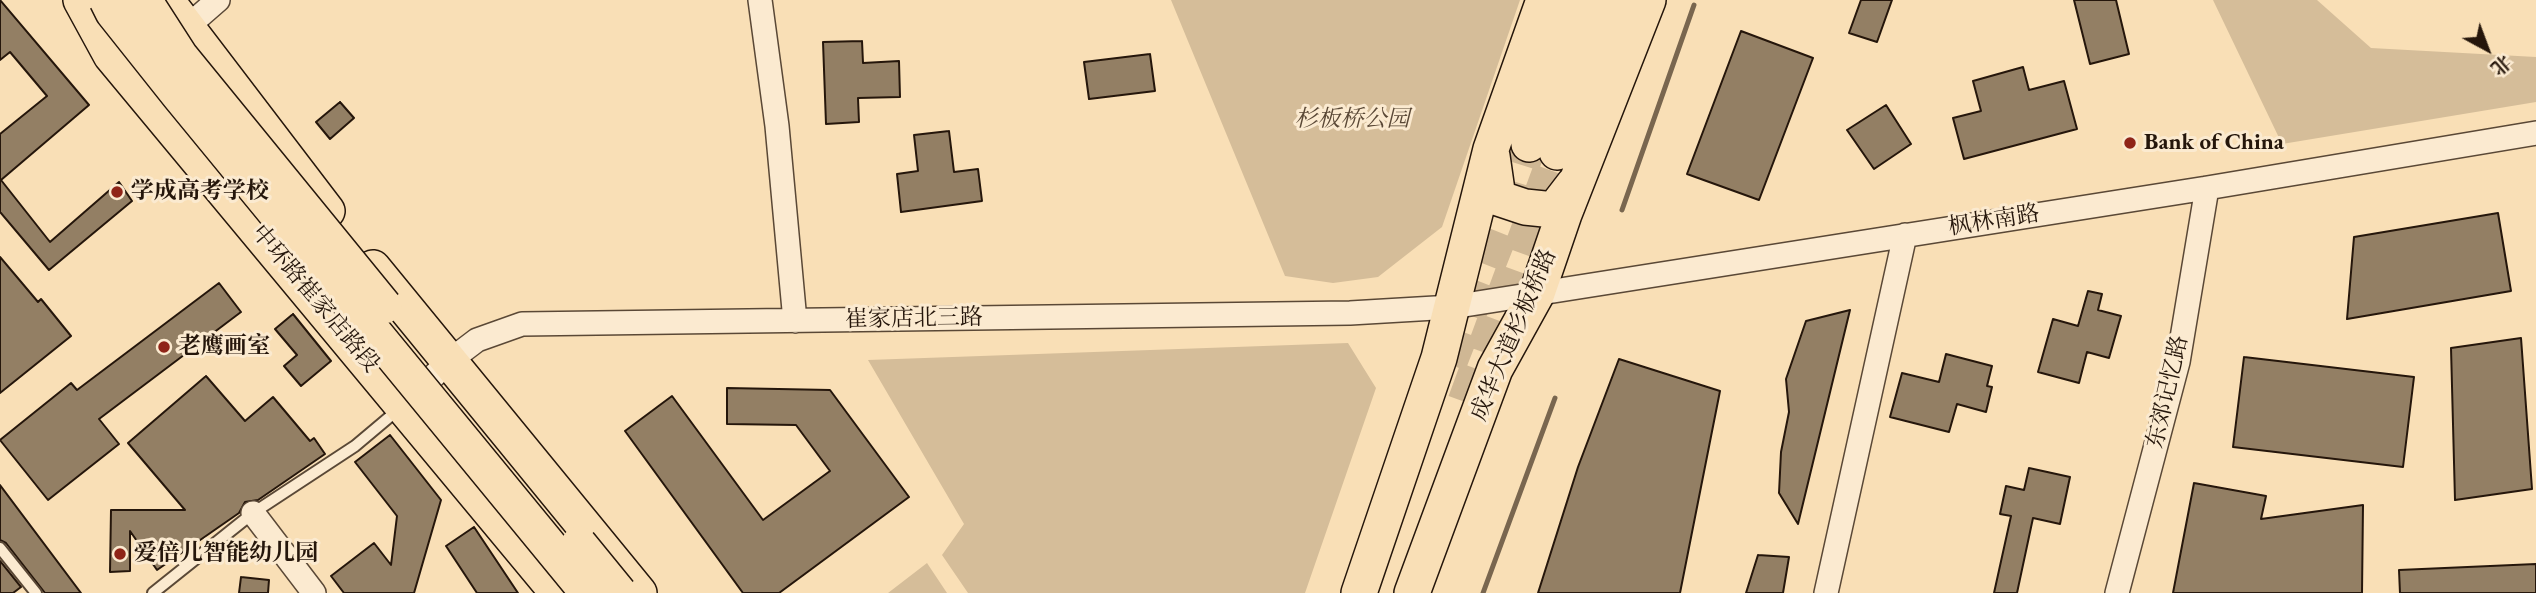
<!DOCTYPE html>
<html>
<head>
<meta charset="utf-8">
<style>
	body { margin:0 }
	#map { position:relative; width:2536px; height:593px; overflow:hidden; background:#f9dfb6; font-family:"EB Garamond","Noto Serif SC",serif }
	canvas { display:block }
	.north { position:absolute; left:2452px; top:14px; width:70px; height:70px; -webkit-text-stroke:5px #fbead0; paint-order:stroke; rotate:139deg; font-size:19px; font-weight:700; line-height:28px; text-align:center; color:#25160b }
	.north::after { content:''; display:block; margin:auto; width:24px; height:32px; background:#25160b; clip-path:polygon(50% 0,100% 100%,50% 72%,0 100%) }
</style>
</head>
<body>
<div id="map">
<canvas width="2536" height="593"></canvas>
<div class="north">北</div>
</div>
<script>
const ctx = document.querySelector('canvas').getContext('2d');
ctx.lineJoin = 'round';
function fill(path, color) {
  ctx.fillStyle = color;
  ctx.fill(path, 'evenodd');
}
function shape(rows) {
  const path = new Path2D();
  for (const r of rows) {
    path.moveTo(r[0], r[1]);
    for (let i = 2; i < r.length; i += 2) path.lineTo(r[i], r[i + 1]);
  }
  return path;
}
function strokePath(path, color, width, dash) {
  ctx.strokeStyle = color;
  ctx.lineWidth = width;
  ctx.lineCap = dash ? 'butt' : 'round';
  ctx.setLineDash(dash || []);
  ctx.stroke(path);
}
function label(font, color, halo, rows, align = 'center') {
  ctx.font = font + ' "EB Garamond","Noto Serif SC",serif';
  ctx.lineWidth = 6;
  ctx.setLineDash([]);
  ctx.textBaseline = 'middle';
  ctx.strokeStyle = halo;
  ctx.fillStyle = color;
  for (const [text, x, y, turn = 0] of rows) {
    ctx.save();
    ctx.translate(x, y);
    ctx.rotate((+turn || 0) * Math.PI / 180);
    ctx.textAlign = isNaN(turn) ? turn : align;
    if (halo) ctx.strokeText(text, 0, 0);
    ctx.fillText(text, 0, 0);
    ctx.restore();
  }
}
fill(shape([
	[1171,0,1520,0,1442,227,1378,277,1333,283,1285,276],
	[2213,0,2317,0,2371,48,2536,57,2536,102,2282,144],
	[1348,343,1376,388,1305,593,968,593,942,555,964,524,868,360],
	[927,563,947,593,888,593]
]), '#d5bd99');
strokePath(shape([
	[1622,210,1694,5],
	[1483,593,1555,398]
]), '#79664f', 5);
const building = shape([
	[0,0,89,105,1,180,50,242,119,182,132,201,49,270,0,212,0,134,47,96,10,52,0,60,0,0],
	[1861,0,1892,0,1877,42,1849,33,1861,0],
	[2074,0,2116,0,2129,54,2090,64,2074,0],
	[1741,31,1813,58,1759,200,1687,174,1741,31],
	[862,41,863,63,899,61,900,97,858,98,859,122,826,124,823,42,862,41],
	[1150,54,1155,91,1089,99,1084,62,1150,54],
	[2023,67,2029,90,2064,81,2077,129,1964,159,1953,118,1981,111,1973,81,2023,67],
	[340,102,354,118,330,139,316,122,340,102],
	[1886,105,1911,144,1874,169,1847,130,1886,105],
	[949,131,954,172,978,169,982,201,901,212,897,174,918,171,914,135,949,131],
	[2498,213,2511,291,2347,319,2354,237,2498,213],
	[0,257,38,302,41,299,71,336,0,393,0,257],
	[219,283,241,312,99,419,119,444,48,500,0,440,71,383,77,390,219,283],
	[2088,291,2102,294,2098,310,2121,316,2109,358,2087,352,2079,383,2038,372,2053,319,2078,326,2088,291],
	[1850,310,1798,524,1779,493,1781,452,1789,412,1786,379,1806,321,1850,310],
	[293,314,331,361,301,386,284,366,297,355,275,329,293,314],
	[2521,338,2532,489,2455,500,2451,348,2521,338],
	[1946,354,1992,366,1987,386,1992,387,1986,412,1957,404,1949,432,1890,417,1902,373,1939,382,1946,354],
	[2244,357,2414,377,2403,467,2233,447,2244,357],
	[1619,359,1720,391,1680,593,1538,593,1578,467,1619,359],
	[206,376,245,421,273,397,310,441,314,438,325,454,258,500,245,502,239,513,157,570,130,531,130,571,110,572,111,510,185,510,128,443,206,376],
	[727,388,830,390,909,497,779,593,743,593,625,431,672,396,763,520,830,471,796,425,727,424,727,388],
	[390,435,441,500,414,593,344,593,331,576,374,543,391,565,397,516,355,462,390,435],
	[2029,468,2070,477,2060,524,2033,518,2017,593,1994,593,2011,516,2000,514,2006,486,2024,490,2029,468],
	[2194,483,2266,496,2261,519,2363,505,2362,593,2173,593,2194,483],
	[0,485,81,593,45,593,6,543,0,540,0,485],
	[474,527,518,593,477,593,446,546,474,527],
	[1758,555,1789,557,1783,593,1746,593,1758,555],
	[0,561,21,587,13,593,0,593,0,561],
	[2536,564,2536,593,2400,593,2399,570,2536,564],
	[241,577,269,580,268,593,239,593,241,577]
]);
fill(building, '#937f64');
strokePath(building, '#25160b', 2);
strokePath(shape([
	[1449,364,1504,224,1529,144],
	[1465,402,1557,152]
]), '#cfb794', 35, [35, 18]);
const service = shape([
	[0,548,36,593],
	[153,593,253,513,355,446,399,409]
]);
const minor = shape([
	[760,0,777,126,795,321],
	[187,27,218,0],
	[411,398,448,362,477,340,522,324,1350,313,1452,307,2207,188,2536,133],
	[253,513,314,593],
	[1826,593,1905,235],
	[2117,593,2178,362,2207,188]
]);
const primary = shape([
	[81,0,111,55,558,593],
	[166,0,327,211],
	[1529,144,1578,0],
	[1557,152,1612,0],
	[1492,156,1498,198,1525,207,1554,210,1574,184],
	[373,268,639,593],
	[1359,593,1439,358,1491,149,1544,0],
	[1412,593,1495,369,1537,293,1564,214,1648,0]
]);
strokePath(service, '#5a4836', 14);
strokePath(minor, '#5a4836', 26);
strokePath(primary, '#25160b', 38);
strokePath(service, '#fbead0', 10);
strokePath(minor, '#fbead0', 23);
strokePath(primary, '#f9dfb6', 35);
const primaryBridge = shape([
	[107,0,113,12,179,95,588,593],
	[144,0,180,56,384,306],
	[579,544,619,593]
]);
strokePath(primaryBridge, '#25160b', 38, []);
strokePath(primaryBridge, '#f9dfb6', 35);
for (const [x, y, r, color] of [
	[2130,143,7,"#8f2418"],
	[117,192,7,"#8f2418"],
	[164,347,7,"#8f2418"],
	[120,554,7,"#8f2418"]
]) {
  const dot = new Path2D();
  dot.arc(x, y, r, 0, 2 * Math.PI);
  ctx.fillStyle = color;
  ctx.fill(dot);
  strokePath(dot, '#fbead0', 2.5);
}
label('italic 23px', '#5a4836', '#fbead0', [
	["杉板桥公园",1352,120]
]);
label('bold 23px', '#25160b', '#fbead0', [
	["Bank of China",2144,143],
	["学成高考学校",131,192],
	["老鹰画室",178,347],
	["爱倍儿智能幼儿园",134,554]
], 'left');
label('23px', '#25160b', '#fbead0', [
	["枫林南路",1994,221,-9],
	["中环路崔家店路段",315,299,50],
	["崔家店北三路",914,319,-1],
	["成华大道杉板桥路",1514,335,-67],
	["东郊记忆路",2168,392,-77]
]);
</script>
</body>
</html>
